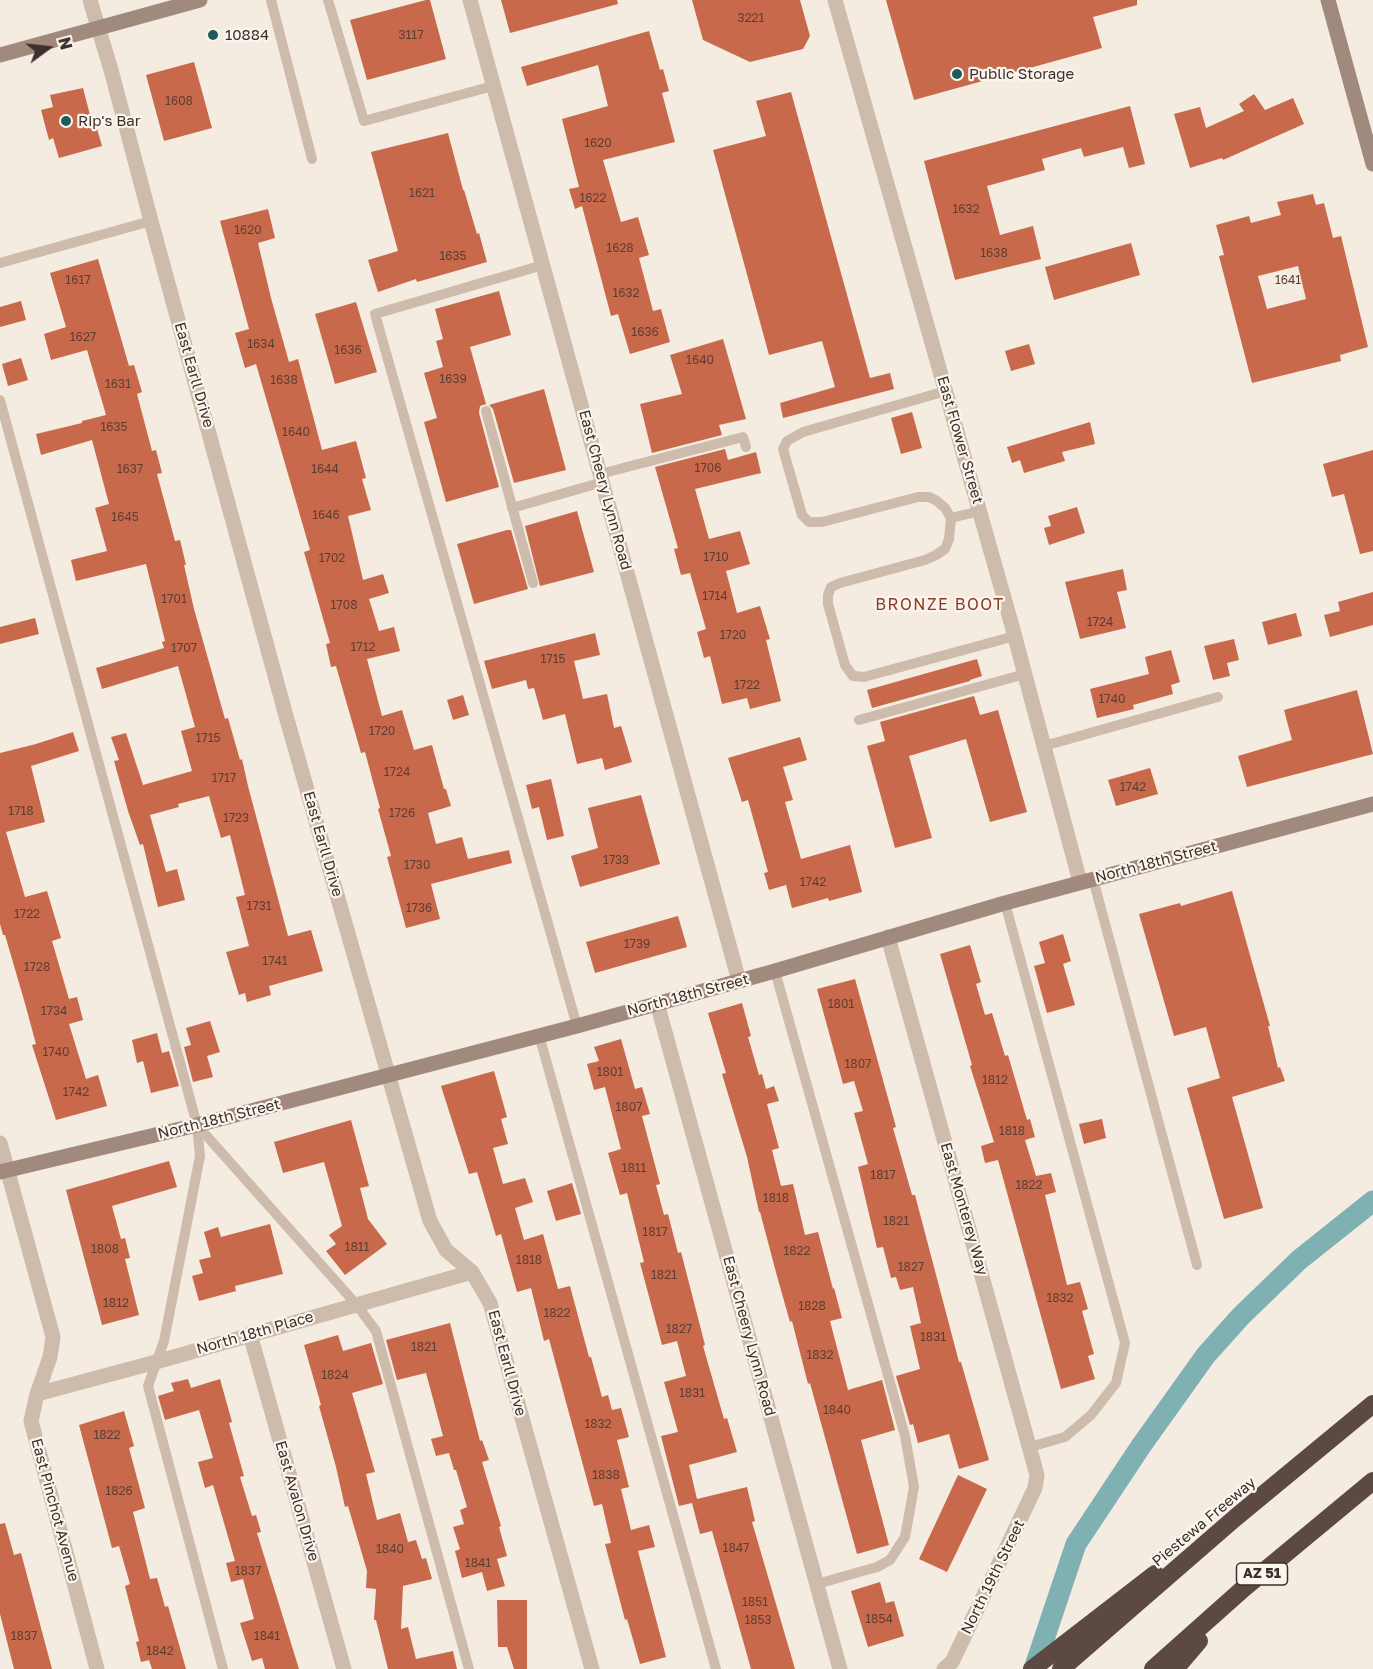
<!DOCTYPE html>
<html>
<head>
<meta charset="utf-8">
<style>
	body { margin:0 }
	#map { position:relative; width:1373px; height:1669px; overflow:hidden; background:#f4ebe1; font-family:"Golos Text",sans-serif }
	canvas { display:block }
	.north { position:absolute; left:18px; top:18px; width:60px; height:60px; -webkit-text-stroke:4px #fbf5ee; paint-order:stroke; rotate:75deg; font-size:16px; font-weight:700; line-height:24px; text-align:center; color:#3b302b }
	.north::after { content:''; display:block; margin:auto; width:21px; height:27px; background:#3b302b; clip-path:polygon(50% 0,100% 100%,50% 72%,0 100%) }
</style>
</head>
<body>
<div id="map">
<canvas width="1373" height="1669"></canvas>
<div class="north">N</div>
</div>
<script>
const ctx = document.querySelector('canvas').getContext('2d');
ctx.lineJoin = 'round';
function shape(rows) {
  const path = new Path2D();
  for (const r of rows) {
    path.moveTo(r[0], r[1]);
    for (let i = 2; i < r.length; i += 2) path.lineTo(r[i], r[i + 1]);
  }
  return path;
}
function strokePath(path, color, width, dash) {
  ctx.strokeStyle = color;
  ctx.lineWidth = width;
  ctx.lineCap = dash ? 'butt' : 'round';
  ctx.setLineDash(dash || []);
  ctx.stroke(path);
}
function fill(path, color) {
  ctx.fillStyle = color;
  ctx.fill(path, 'evenodd');
}
function label(font, color, halo, rows, align = 'center') {
  ctx.font = font + ' "Golos Text",sans-serif';
  ctx.lineWidth = 4.5;
  ctx.setLineDash([]);
  ctx.textBaseline = 'middle';
  ctx.strokeStyle = halo;
  ctx.fillStyle = color;
  for (const [text, x, y, turn = 0] of rows) {
    ctx.save();
    ctx.translate(x, y);
    ctx.rotate((+turn || 0) * Math.PI / 180);
    ctx.textAlign = isNaN(turn) ? turn : align;
    if (halo) ctx.strokeText(text, 0, 0);
    ctx.fillText(text, 0, 0);
    ctx.restore();
  }
}
strokePath(shape([
	[1034,1669,1076,1544,1141,1446,1206,1355,1241,1316,1299,1260,1373,1201]
]), '#7fb0b2', 21);
fill(shape([
	[426,0,430,0,446,59,367,80,350,20],
	[501,0,617,0,618,4,510,33],
	[692,0,800,0,810,36,803,49,750,62,703,40],
	[886,0,1137,0,1137,5,1093,17,1102,48,914,100],
	[649,31,660,70,663,69,669,91,662,93,675,142,603,160,621,222,638,217,649,255,639,258,653,311,661,309,670,342,630,354,618,314,611,316,582,206,575,209,569,189,579,187,562,119,608,106,598,65,527,86,521,67],
	[194,62,212,128,164,141,146,75],
	[83,88,91,119,94,118,102,146,59,158,53,138,49,140,41,110,53,107,50,95],
	[791,92,870,378,890,373,894,389,783,418,780,403,835,387,822,341,769,355,713,150,766,136,756,101],
	[1254,94,1265,110,1293,98,1304,124,1223,160,1222,158,1190,168,1174,114,1200,107,1206,128,1244,111,1239,104],
	[1130,106,1145,164,1129,168,1123,147,1084,157,1081,148,1042,159,1045,170,987,186,1000,235,1033,226,1041,259,955,280,924,161],
	[448,133,463,190,464,190,477,234,479,233,487,262,417,282,416,279,378,292,368,260,398,251,371,152],
	[1313,194,1316,205,1324,203,1333,238,1341,236,1368,347,1340,355,1341,361,1252,383,1219,256,1224,255,1216,225,1249,216,1251,223,1281,215,1277,202],
	[1298,266,1306,299,1267,309,1258,276],
	[268,209,275,238,258,243,271,298,289,362,298,359,322,450,356,441,366,478,362,479,371,510,348,516,363,580,383,574,389,593,369,599,379,631,394,627,400,651,367,659,382,716,402,710,414,750,432,745,444,789,446,789,451,806,428,813,436,844,462,837,468,859,509,850,512,863,431,884,440,919,406,928,387,857,391,856,378,809,380,808,365,752,361,753,336,666,331,667,326,644,330,643,304,552,310,550,295,498,256,364,245,368,235,333,249,329,220,221],
	[1131,243,1140,275,1054,300,1045,267],
	[98,259,129,366,134,365,142,392,137,394,152,451,156,450,162,473,157,474,175,541,180,540,186,565,184,565,194,609,225,719,228,718,240,760,242,759,248,786,288,936,311,930,323,971,269,986,271,995,247,1002,245,993,239,995,226,952,249,946,236,897,245,895,230,835,221,838,209,796,178,804,179,807,150,815,166,872,177,869,185,900,158,907,143,844,140,845,128,811,114,761,119,760,111,737,126,733,143,785,192,771,181,731,195,727,178,666,102,689,96,668,164,648,162,642,165,641,146,564,76,581,71,560,107,551,95,508,109,504,92,440,41,455,36,434,82,423,82,421,106,415,87,350,51,360,44,334,66,327,50,273],
	[499,291,511,335,470,347,486,404,480,406,479,413,499,487,446,502,424,422,437,418,424,373,443,367,436,341,443,339,435,309],
	[21,301,26,320,0,327,0,307],
	[356,302,377,372,335,384,315,314],
	[723,339,746,419,719,425,722,435,652,453,640,404,682,394,670,355],
	[1029,344,1035,364,1011,371,1005,351],
	[21,358,28,380,8,386,2,364],
	[544,389,566,470,514,483,493,409,489,405],
	[912,412,922,448,901,454,891,418],
	[1090,422,1095,444,1062,452,1065,461,1024,473,1020,460,1012,463,1007,447],
	[725,449,728,460,756,452,761,473,695,489,709,539,740,531,750,564,726,571,737,613,760,606,770,639,766,640,781,701,750,709,747,698,722,704,710,656,704,658,697,632,706,629,690,573,681,575,674,549,678,548,655,467],
	[1373,450,1373,551,1360,554,1344,494,1332,497,1323,464],
	[1077,507,1085,533,1049,545,1044,528,1051,526,1048,516],
	[577,511,594,572,540,586,525,526],
	[507,530,511,530,528,589,474,604,457,544],
	[1123,569,1127,590,1117,592,1126,628,1080,639,1065,582],
	[1373,592,1373,625,1330,637,1324,615,1340,611,1338,602],
	[1296,613,1302,636,1268,645,1262,622],
	[35,618,39,634,0,644,0,627],
	[595,633,600,655,574,661,583,699,607,694,614,728,621,726,632,762,605,770,602,758,577,764,565,714,543,720,534,688,528,689,526,680,492,689,484,661],
	[1234,639,1239,660,1227,663,1230,676,1213,680,1204,646],
	[1171,650,1180,682,1171,685,1173,694,1133,705,1134,709,1097,718,1090,689,1149,674,1145,657],
	[977,659,982,676,970,680,970,681,872,708,867,690],
	[1357,690,1373,754,1247,787,1238,756,1292,740,1284,710],
	[463,695,469,715,453,720,447,700],
	[974,696,980,715,998,710,1027,812,990,822,966,739,909,756,932,838,895,848,867,746,885,741,880,722],
	[73,732,79,751,31,766,45,822,6,832,25,897,47,891,61,938,52,941,69,999,77,997,83,1020,69,1024,86,1079,98,1075,107,1106,56,1120,32,1045,36,1044,24,1000,5,935,3,935,0,924,0,753,36,744],
	[800,737,807,760,783,767,793,800,785,802,801,859,850,845,862,892,829,901,828,898,792,908,786,885,769,890,764,873,768,872,748,800,742,802,728,758],
	[1150,768,1158,794,1116,806,1108,780],
	[551,779,564,836,547,840,539,807,532,809,526,785],
	[641,795,660,864,580,887,571,856,598,848,588,808],
	[1232,891,1270,1026,1268,1026,1278,1068,1280,1067,1285,1081,1232,1097,1263,1208,1224,1219,1187,1088,1220,1078,1206,1027,1174,1036,1139,914,1180,903,1181,906],
	[678,916,687,947,595,973,586,942],
	[1063,934,1071,961,1063,964,1075,1005,1047,1013,1034,966,1045,963,1039,942],
	[970,945,981,982,976,984,985,1015,992,1013,1005,1056,1008,1055,1027,1120,1030,1119,1035,1137,1025,1140,1036,1176,1051,1173,1056,1192,1045,1195,1067,1285,1080,1282,1088,1309,1082,1311,1094,1354,1088,1356,1095,1379,1061,1389,998,1160,985,1163,981,1146,994,1142,970,1066,972,1065,940,954],
	[855,979,896,1127,893,1128,912,1195,915,1195,959,1362,961,1362,989,1460,959,1469,949,1434,918,1443,913,1424,910,1425,896,1376,920,1369,910,1326,921,1323,913,1287,900,1290,896,1277,891,1278,883,1247,877,1248,858,1167,868,1164,854,1113,863,1111,854,1081,843,1084,817,989],
	[742,1003,751,1036,748,1037,759,1075,762,1074,766,1089,774,1086,779,1101,767,1104,779,1148,772,1150,781,1186,793,1184,805,1235,818,1232,833,1289,834,1288,842,1318,830,1321,848,1390,882,1380,895,1430,861,1440,889,1545,857,1554,810,1383,808,1384,792,1321,790,1322,777,1276,760,1212,759,1212,747,1157,722,1074,726,1073,708,1013],
	[210,1021,220,1052,207,1056,213,1077,193,1082,184,1047,191,1045,186,1028],
	[157,1033,162,1053,169,1051,179,1086,151,1093,143,1061,137,1063,132,1040],
	[621,1039,635,1089,642,1087,650,1114,642,1116,660,1184,656,1185,664,1215,668,1214,678,1253,681,1252,705,1345,703,1346,724,1419,727,1418,737,1452,689,1465,697,1499,747,1487,755,1521,752,1522,795,1669,751,1669,712,1531,700,1534,692,1503,679,1506,661,1436,678,1432,664,1382,686,1376,677,1341,662,1345,640,1263,644,1262,627,1193,620,1195,608,1153,621,1149,605,1087,594,1090,587,1064,599,1061,594,1047],
	[494,1071,507,1117,501,1119,508,1144,493,1148,503,1184,525,1178,533,1202,515,1208,524,1240,543,1234,558,1289,570,1286,589,1357,591,1357,602,1397,608,1395,612,1410,621,1408,629,1437,617,1440,629,1487,621,1489,631,1530,649,1525,655,1547,638,1551,666,1657,640,1664,627,1619,625,1620,605,1544,611,1543,602,1504,594,1506,549,1339,544,1341,531,1288,517,1292,501,1234,496,1236,477,1172,469,1174,441,1086],
	[1102,1119,1106,1138,1084,1144,1079,1124],
	[351,1120,369,1186,360,1188,368,1219,387,1244,345,1275,326,1251,336,1244,329,1235,342,1226,324,1162,283,1173,274,1142],
	[169,1161,177,1187,112,1206,121,1239,125,1238,130,1258,125,1259,139,1315,102,1325,66,1190],
	[572,1183,581,1214,556,1221,547,1191],
	[270,1224,283,1274,235,1286,236,1291,199,1301,192,1276,203,1273,199,1260,211,1257,204,1232,218,1227,221,1237],
	[450,1323,480,1441,482,1440,489,1460,482,1462,501,1526,499,1527,507,1556,497,1559,505,1586,487,1591,482,1572,462,1578,455,1551,460,1549,453,1527,464,1524,460,1510,467,1507,456,1470,454,1470,449,1453,436,1456,431,1439,443,1436,426,1373,397,1380,386,1340],
	[338,1335,343,1351,371,1343,383,1384,352,1393,375,1472,366,1474,377,1520,400,1513,408,1542,416,1540,422,1559,426,1558,432,1579,403,1586,401,1629,408,1627,416,1659,453,1651,457,1669,388,1669,376,1620,374,1620,376,1589,366,1588,367,1571,348,1506,345,1507,336,1467,319,1406,321,1405,304,1345],
	[188,1379,191,1388,220,1379,232,1422,229,1423,244,1476,240,1477,252,1516,256,1515,261,1532,257,1533,299,1669,265,1669,262,1658,252,1661,240,1623,254,1619,243,1579,231,1582,226,1563,235,1561,213,1485,205,1488,198,1462,213,1458,199,1410,165,1420,158,1396,174,1391,171,1383],
	[124,1411,134,1446,129,1448,145,1508,133,1512,150,1579,157,1578,165,1607,168,1606,186,1669,152,1669,149,1660,141,1662,136,1642,139,1641,125,1586,130,1584,119,1546,112,1548,79,1425],
	[958,1475,987,1489,947,1572,919,1559],
	[5,1523,14,1555,21,1553,52,1669,14,1669,0,1614,0,1524],
	[880,1582,886,1603,894,1601,904,1636,868,1647,851,1591],
	[497,1600,527,1600,527,1669,514,1669,507,1647,498,1647]
]), '#c8694b');
strokePath(shape([
	[271,0,312,159],
	[328,0,364,121,493,86],
	[0,263,151,221],
	[543,265,375,314,577,1026],
	[946,391,803,432,787,441,783,449,802,515,809,522,822,522,918,497,929,497,937,501,945,508,951,518,949,539,945,549,936,555,925,560,840,583,831,587,828,595,828,604,845,665,853,676,864,677,1015,636],
	[0,400,197,1125],
	[486,411,533,583],
	[600,474,743,437,746,447],
	[512,508,603,482],
	[951,518,980,511],
	[859,720,1025,674],
	[1044,746,1218,697],
	[1093,879,1197,1265],
	[1005,903,1125,1343,1116,1383,1091,1415,1065,1437,1030,1447],
	[775,971,905,1436,914,1487,905,1537,890,1560,877,1567,817,1584],
	[539,1035,716,1669],
	[223,1669,148,1386,164,1341,200,1156,197,1125,356,1304,376,1331,469,1669]
]), '#cdbbac', 10);
strokePath(shape([
	[90,0,111,70,151,221,286,716,430,1221,446,1250,472,1272,490,1303,592,1669],
	[470,0,739,981],
	[835,0,1012,626,1080,882],
	[888,937,1037,1475,1035,1488,952,1662,944,1669],
	[657,1003,840,1669],
	[0,1143,53,1337,50,1357,37,1394,31,1421,97,1669],
	[250,1334,344,1669],
	[37,1394,156,1362,472,1272]
]), '#cdbbac', 15);
strokePath(shape([
	[1328,0,1373,164],
	[0,55,200,0],
	[0,1172,197,1125,577,1026,775,971,1005,903,1373,804]
]), '#a18a7d', 15);
strokePath(shape([
	[1032,1669,1155,1574],
	[1061,1669,1235,1518,1373,1404],
	[1153,1669,1244,1588,1373,1481],
	[1175,1669,1199,1641]
]), '#5c4a42', 18);
for (const [x, y, r, color] of [
	[213,35,6,"#1f5a5e"],
	[957,74,6,"#1f5a5e"],
	[66,121,6,"#1f5a5e"]
]) {
  const dot = new Path2D();
  dot.arc(x, y, r, 0, 2 * Math.PI);
  ctx.fillStyle = color;
  ctx.fill(dot);
  strokePath(dot, '#fbf5ee', 2);
}
label('12px', '#5e3e33', null, [
	["3221",751,18],
	["3117",411,35],
	["1608",179,101],
	["1620",598,143],
	["1621",422,193],
	["1622",593,198],
	["1632",966,209],
	["1620",248,230],
	["1628",620,248],
	["1638",994,253],
	["1635",453,256],
	["1617",78,280],
	["1641",1288,280],
	["1632",626,293],
	["1636",645,332],
	["1627",83,337],
	["1634",261,344],
	["1636",348,350],
	["1640",700,360],
	["1639",453,379],
	["1638",284,380],
	["1631",118,384],
	["1635",114,427],
	["1640",296,432],
	["1706",708,468],
	["1637",130,469],
	["1644",325,469],
	["1646",326,515],
	["1645",125,517],
	["1710",716,557],
	["1702",332,558],
	["1714",715,596],
	["1701",174,599],
	["1708",344,605],
	["1724",1100,622],
	["1720",733,635],
	["1712",363,647],
	["1707",184,648],
	["1715",553,659],
	["1722",747,685],
	["1740",1112,699],
	["1720",382,731],
	["1715",208,738],
	["1724",397,772],
	["1717",224,778],
	["1742",1133,787],
	["1718",21,811],
	["1726",402,813],
	["1723",236,818],
	["1733",616,860],
	["1730",417,865],
	["1742",813,882],
	["1731",259,906],
	["1736",419,908],
	["1722",27,914],
	["1739",637,944],
	["1741",275,961],
	["1728",37,967],
	["1801",841,1004],
	["1734",54,1011],
	["1740",56,1052],
	["1807",858,1064],
	["1801",610,1072],
	["1812",995,1080],
	["1742",76,1092],
	["1807",629,1107],
	["1818",1012,1131],
	["1811",634,1168],
	["1817",883,1175],
	["1822",1029,1185],
	["1818",776,1198],
	["1821",896,1221],
	["1817",655,1232],
	["1811",357,1247],
	["1808",105,1249],
	["1822",797,1251],
	["1818",529,1260],
	["1827",911,1267],
	["1821",664,1275],
	["1832",1060,1298],
	["1812",116,1303],
	["1828",812,1306],
	["1822",557,1313],
	["1827",679,1329],
	["1831",933,1337],
	["1821",424,1347],
	["1832",820,1355],
	["1824",335,1375],
	["1831",692,1393],
	["1840",837,1410],
	["1832",598,1424],
	["1822",107,1435],
	["1838",606,1475],
	["1826",119,1491],
	["1847",736,1548],
	["1840",390,1549],
	["1841",478,1563],
	["1837",248,1571],
	["1851",755,1602],
	["1854",879,1619],
	["1853",758,1620],
	["1837",24,1636],
	["1841",267,1636],
	["1842",160,1651]
]);
for (const [x, y, w] of [
	[1262,1574,51]
]) {
  const box = new Path2D();
  box.roundRect(x - w / 2, y - 11, w, 22, 4.5);
  ctx.fillStyle = '#fbf5ee';
  ctx.fill(box);
  strokePath(box, '#3b302b', 1.5);
}
label('bold 14px', '#3b302b', null, [
	["AZ 51",1262,1574]
]);
label('15px', '#3b302b', '#fbf5ee', [
	["10884",225,35],
	["Public Storage",969,74],
	["Rip's Bar",78,121]
], 'left');
label('15px', '#3b302b', '#fbf5ee', [
	["East Earll Drive",194,375,74],
	["East Flower Street",960,440,74],
	["East Cheery Lynn Road",605,490,75],
	["East Earll Drive",323,844,74],
	["North 18th Street",1156,862,-15],
	["North 18th Street",688,995,-15],
	["North 18th Street",219,1119,-14],
	["East Monterey Way",964,1209,74],
	["North 18th Place",255,1333,-16],
	["East Cheery Lynn Road",749,1336,75],
	["East Earll Drive",507,1363,75],
	["East Avalon Drive",297,1501,74],
	["East Pinchot Avenue",55,1510,75],
	["Piestewa Freeway",1204,1522,-40],
	["North 19th Street",993,1577,-64]
]);
ctx.letterSpacing = '1.5px';
label('16px', '#8c3b22', '#fbf5ee', [
	["BRONZE BOOT",940,605]
]);
ctx.letterSpacing = '0px';
</script>
</body>
</html>
